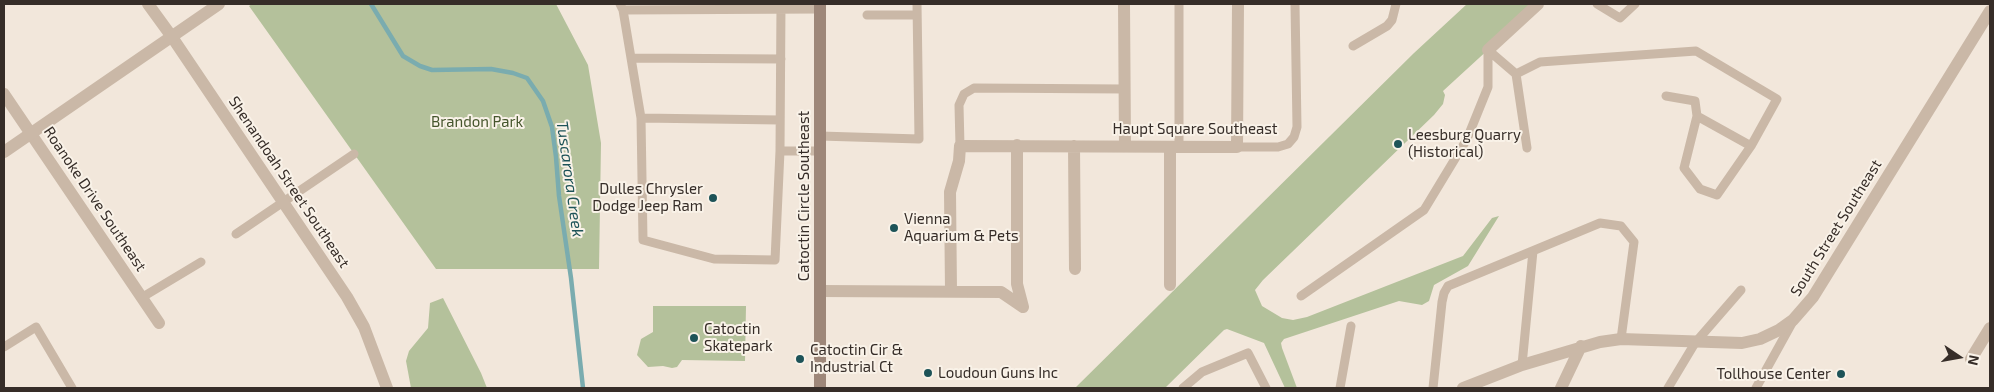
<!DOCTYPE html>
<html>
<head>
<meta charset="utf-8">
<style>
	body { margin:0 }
	#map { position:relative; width:1994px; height:392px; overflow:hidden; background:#f2e7db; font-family:"Exo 2",sans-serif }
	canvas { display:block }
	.frame { position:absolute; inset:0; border:5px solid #362d28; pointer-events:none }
	.north { position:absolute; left:1934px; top:332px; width:50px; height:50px; -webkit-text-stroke:4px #f9f2e8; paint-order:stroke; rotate:102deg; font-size:14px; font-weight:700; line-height:20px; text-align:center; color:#362d28 }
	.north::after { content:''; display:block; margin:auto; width:18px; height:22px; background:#362d28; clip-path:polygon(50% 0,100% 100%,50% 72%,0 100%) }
</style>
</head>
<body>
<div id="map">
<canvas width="1994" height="392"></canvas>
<div class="frame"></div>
<div class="north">N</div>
</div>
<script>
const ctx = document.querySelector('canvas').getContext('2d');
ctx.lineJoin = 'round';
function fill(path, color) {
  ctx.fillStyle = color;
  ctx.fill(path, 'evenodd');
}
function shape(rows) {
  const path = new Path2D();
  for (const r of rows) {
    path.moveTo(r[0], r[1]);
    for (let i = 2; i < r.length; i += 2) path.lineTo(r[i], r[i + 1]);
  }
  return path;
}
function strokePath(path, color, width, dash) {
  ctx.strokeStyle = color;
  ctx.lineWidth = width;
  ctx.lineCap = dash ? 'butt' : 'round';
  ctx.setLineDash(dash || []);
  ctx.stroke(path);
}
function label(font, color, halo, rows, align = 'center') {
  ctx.font = font + ' "Exo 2",sans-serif';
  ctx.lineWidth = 4;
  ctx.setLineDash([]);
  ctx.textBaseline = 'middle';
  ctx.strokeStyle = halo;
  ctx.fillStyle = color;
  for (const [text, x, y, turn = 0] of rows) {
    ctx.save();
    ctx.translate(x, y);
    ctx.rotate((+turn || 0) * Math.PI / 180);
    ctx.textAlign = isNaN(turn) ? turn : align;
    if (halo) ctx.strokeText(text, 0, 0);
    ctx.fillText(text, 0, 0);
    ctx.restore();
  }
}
fill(shape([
	[252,4,556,4,588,65,601,143,599,269,436,269,249,6],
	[1467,4,1538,4,1455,80,1443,91,1445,95,1443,104,1434,115,1263,280,1255,290,1262,306,1282,318,1293,320,1307,317,1463,256,1492,218,1499,216,1468,266,1434,285,1429,301,1422,305,1399,301,1284,339,1281,343,1282,348,1297,388,1285,388,1264,343,1227,329,1224,330,1165,388,1075,388,1414,53],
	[443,298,481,373,487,388,411,388,406,361,409,351,428,328,430,303],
	[653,306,746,306,745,361,682,360,677,367,672,368,663,366,648,367,637,355,641,339,653,332]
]), '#b4c19b');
strokePath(shape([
	[371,4,403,56,420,66,432,70,491,69,513,73,527,78,543,101,552,127,556,157,559,196,571,278,583,388]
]), '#7aacaf', 4.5);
strokePath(shape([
	[620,4,623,10,820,9],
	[781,4,780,151,820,151],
	[1179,4,1179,146],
	[1597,4,1620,18,1635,4],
	[623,10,641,118,643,240,714,259,775,260,780,151],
	[867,15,917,15],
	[1353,46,1387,26,1392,20,1396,4],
	[631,58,781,59],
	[1516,74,1540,62,1696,51,1777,99,1751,146,1697,116,1684,168,1700,189,1717,195,1751,146],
	[1666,96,1695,101,1697,116],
	[641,118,780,120],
	[820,136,919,139,917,4],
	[960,146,959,105,964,94,974,88,1124,89],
	[1237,147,1278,147,1288,144,1294,137,1297,127,1295,4],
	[236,234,354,154],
	[1301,296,1424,210,1467,139,1488,87,1488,50,1516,74,1527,148],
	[141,298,201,262],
	[4,347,36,327,72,388],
	[1522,365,1533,251],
	[1183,388,1202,372,1248,353,1266,388],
	[1340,388,1351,326],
	[1433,388,1442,302,1444,293,1448,286,1600,223,1621,226,1634,242,1621,339],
	[1668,388,1695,343,1741,290],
	[1756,388,1792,323]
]), '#cab8a7', 9);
strokePath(shape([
	[148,4,172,37,347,297,364,327,387,388],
	[1124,4,1125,146],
	[1488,50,1538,4],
	[4,94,159,323],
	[1017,145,1017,284,1023,307],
	[1074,146,1075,269],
	[1170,147,1170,285],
	[821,291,1001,292,1023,307],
	[951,291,950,192,959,161,960,146,1237,147,1238,4],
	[1971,359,1990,328],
	[1463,388,1522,365,1600,342,1621,339,1742,343,1760,339,1779,330,1793,320,1813,297,1990,11],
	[1561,388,1581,346]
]), '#cab8a7', 12);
strokePath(shape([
	[4,152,219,4]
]), '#cab8a7', 12);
strokePath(shape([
	[820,4,820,388]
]), '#9e8779', 12);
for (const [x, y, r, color] of [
	[1398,144,5,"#1d5358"],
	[713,198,5,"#1d5358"],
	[894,228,5,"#1d5358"],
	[694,338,5,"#1d5358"],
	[800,359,5,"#1d5358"],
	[928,373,5,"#1d5358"],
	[1841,374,5,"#1d5358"]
]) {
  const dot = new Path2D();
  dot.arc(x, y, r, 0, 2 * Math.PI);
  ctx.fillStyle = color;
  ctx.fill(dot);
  strokePath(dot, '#f9f2e8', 2);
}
label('15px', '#45552c', '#f9f2e8', [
	["Brandon Park",477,122]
]);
label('15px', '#362d28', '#f9f2e8', [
	["Haupt Square Southeast",1195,129],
	["Shenandoah Street Southeast",289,182,56],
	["Catoctin Circle Southeast",804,196,-90],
	["Roanoke Drive Southeast",95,199,56],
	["South Street Southeast",1836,228,-58]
]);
label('15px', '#362d28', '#f9f2e8', [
	["Leesburg Quarry",1408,135],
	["(Historical)",1408,152],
	["Dulles Chrysler",703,189,"right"],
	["Dodge Jeep Ram",703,206,"right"],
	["Vienna",904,219],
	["Aquarium & Pets",904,236],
	["Catoctin",704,329],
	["Skatepark",704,346],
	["Catoctin Cir &",810,350],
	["Industrial Ct",810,367],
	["Loudoun Guns Inc",938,373],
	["Tollhouse Center",1831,374,"right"]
], 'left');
label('italic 16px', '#1d5358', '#f9f2e8', [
	["Tuscarora Creek",570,179,82]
]);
</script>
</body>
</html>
